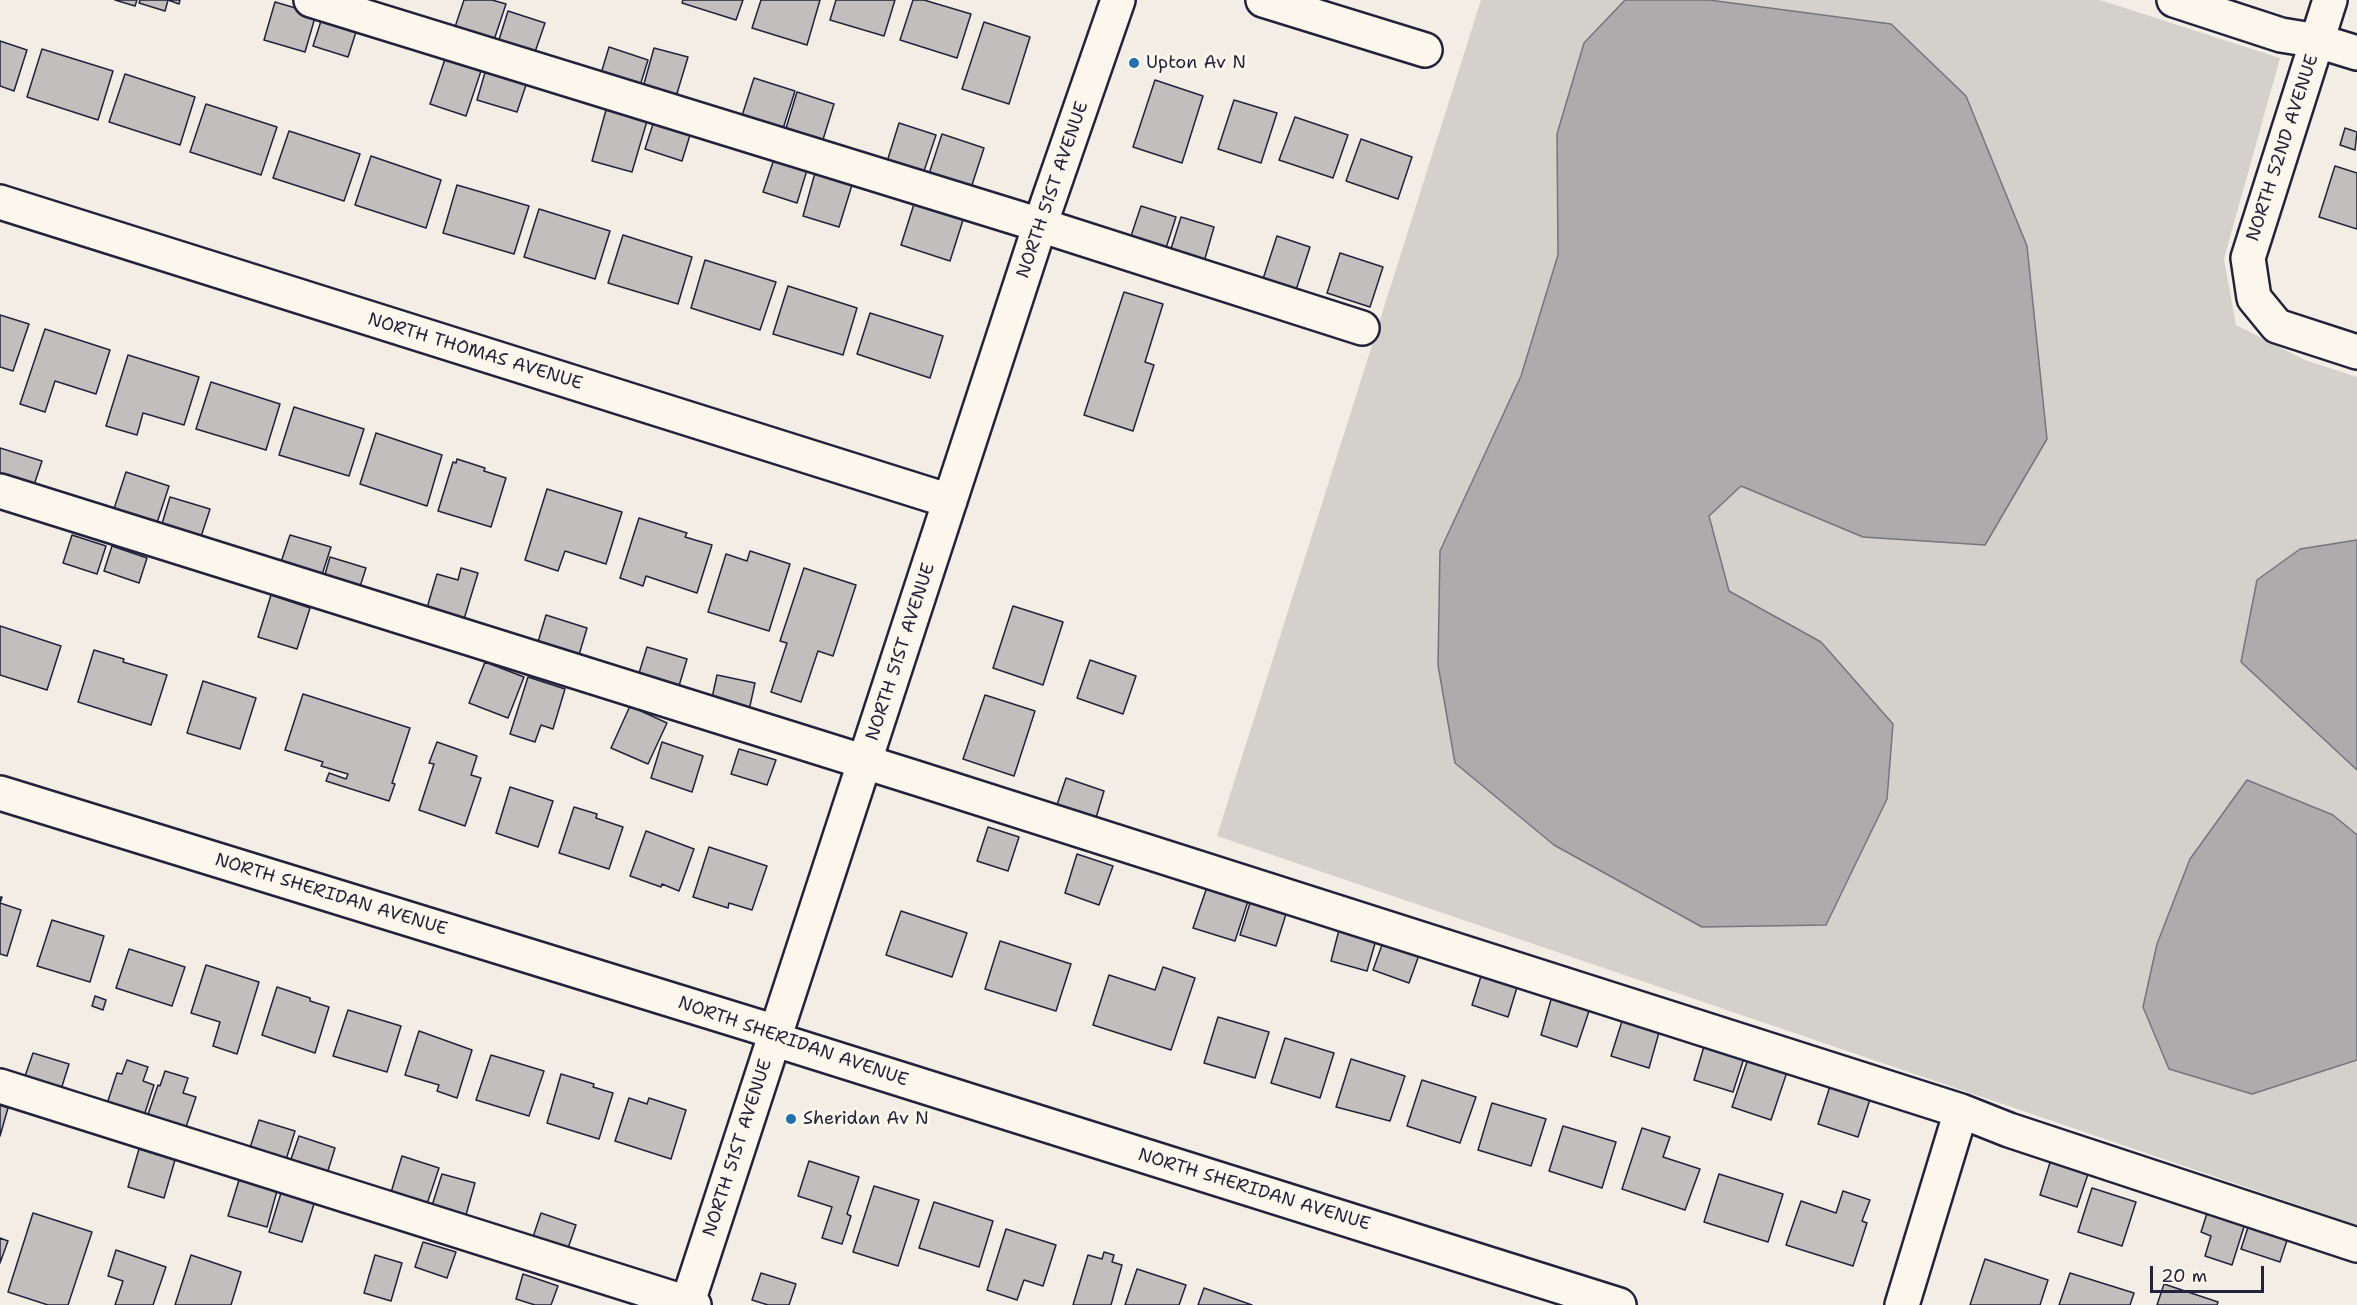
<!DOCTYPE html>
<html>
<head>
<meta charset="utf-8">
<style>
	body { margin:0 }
	#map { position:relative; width:2357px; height:1305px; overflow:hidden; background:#f2eee5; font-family:"Shantell Sans",sans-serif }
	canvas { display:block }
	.scale { position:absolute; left:2150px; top:1266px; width:114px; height:27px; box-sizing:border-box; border:3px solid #22223b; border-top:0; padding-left:8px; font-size:18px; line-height:21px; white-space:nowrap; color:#22223b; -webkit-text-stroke:4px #fbf7ec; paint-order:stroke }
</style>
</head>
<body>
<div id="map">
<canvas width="2357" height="1305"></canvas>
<div class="scale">20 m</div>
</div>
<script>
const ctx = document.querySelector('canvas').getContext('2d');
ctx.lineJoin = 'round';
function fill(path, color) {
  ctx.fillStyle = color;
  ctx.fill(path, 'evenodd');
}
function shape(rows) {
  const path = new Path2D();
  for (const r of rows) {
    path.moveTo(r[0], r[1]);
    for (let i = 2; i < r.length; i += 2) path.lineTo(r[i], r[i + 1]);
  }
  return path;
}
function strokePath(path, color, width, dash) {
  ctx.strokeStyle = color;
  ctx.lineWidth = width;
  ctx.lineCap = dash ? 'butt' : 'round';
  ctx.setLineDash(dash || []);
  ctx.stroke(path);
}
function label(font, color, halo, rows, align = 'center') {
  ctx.font = font + ' "Shantell Sans",sans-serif';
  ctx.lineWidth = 6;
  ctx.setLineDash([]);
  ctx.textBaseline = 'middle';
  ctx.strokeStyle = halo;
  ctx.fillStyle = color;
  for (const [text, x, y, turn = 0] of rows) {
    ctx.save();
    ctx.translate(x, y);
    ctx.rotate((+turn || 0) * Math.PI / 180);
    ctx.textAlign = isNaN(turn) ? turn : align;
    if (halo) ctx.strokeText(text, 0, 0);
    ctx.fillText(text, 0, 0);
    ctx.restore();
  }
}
fill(shape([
	[1481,0,2100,0,2280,58,2224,259,2236,325,2305,360,2357,377,2357,1225,1217,836]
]), '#d4d1cc');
const water = shape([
	[1625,0,1709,0,1891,24,1966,96,2027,246,2047,439,1985,545,1863,537,1741,486,1709,516,1729,591,1821,642,1893,724,1887,799,1826,925,1702,927,1554,845,1455,763,1438,665,1440,551,1521,376,1558,255,1557,134,1584,43,1625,0],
	[2357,540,2357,770,2241,662,2257,580,2300,549,2357,540],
	[2247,780,2333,815,2357,835,2357,1060,2252,1094,2169,1069,2143,1007,2157,944,2190,859,2247,780]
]);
fill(water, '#aeabad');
strokePath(water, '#76747f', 1.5);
const building = shape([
	[115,0,137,0,135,6,115,0],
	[140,0,180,0,179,4,168,0,165,11,139,3,140,0],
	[464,0,492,0,506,4,493,43,454,30,464,0],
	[683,0,743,0,736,20,682,3,683,0],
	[761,0,820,0,807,45,752,28,761,0],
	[836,0,895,0,884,36,830,20,836,0],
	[913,0,924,0,971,14,957,58,900,40,913,0],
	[275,2,316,14,305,52,264,40,275,2],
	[508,11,545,23,534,55,498,43,508,11],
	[321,21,356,32,348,57,313,46,321,21],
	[984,22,1030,37,1009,104,962,89,984,22],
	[0,41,27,50,14,91,0,86,0,41],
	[609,47,648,60,639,89,600,77,609,47],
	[654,48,688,57,675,100,642,91,654,48],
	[42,49,113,71,98,120,27,97,42,49],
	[445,59,481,71,466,116,430,104,445,59],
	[486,69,527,82,517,112,477,100,486,69],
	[125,74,195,97,180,145,109,122,125,74],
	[754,78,795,91,781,135,740,122,754,78],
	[1155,80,1203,96,1182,163,1133,147,1155,80],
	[797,92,834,104,821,146,784,135,797,92],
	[1234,100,1277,113,1261,163,1218,149,1234,100],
	[206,104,277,127,261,175,190,152,206,104],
	[606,110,647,121,632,172,592,161,606,110],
	[1295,117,1348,135,1333,178,1279,160,1295,117],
	[899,123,936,135,922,177,886,165,899,123],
	[653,124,690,135,682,161,645,149,653,124],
	[2345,128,2357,132,2355,150,2340,145,2345,128],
	[289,131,360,154,344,201,273,178,289,131],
	[942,134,984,148,970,191,928,177,942,134],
	[1361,139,1412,157,1398,199,1346,181,1361,139],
	[371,156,441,180,426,228,355,205,371,156],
	[774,159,807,170,797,203,763,192,774,159],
	[2335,166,2357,173,2357,229,2319,217,2335,166],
	[815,173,852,185,839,227,803,216,815,173],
	[457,185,529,206,514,254,443,233,457,185],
	[914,204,963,220,950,261,901,245,914,204],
	[1141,206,1176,217,1166,248,1131,236,1141,206],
	[539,209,610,231,595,279,524,257,539,209],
	[1181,217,1214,227,1204,262,1170,252,1181,217],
	[623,235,692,257,678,304,608,283,623,235],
	[1277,236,1310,247,1296,290,1263,279,1277,236],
	[1340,253,1383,267,1370,307,1327,293,1340,253],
	[705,260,776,282,760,330,691,308,705,260],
	[788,286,857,308,843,355,773,334,788,286],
	[1124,292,1163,304,1145,362,1154,365,1133,431,1084,415,1124,292],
	[870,313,943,336,930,378,857,354,870,313],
	[0,315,29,324,13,371,0,367,0,315],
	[45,329,110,350,96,394,55,381,45,412,20,404,45,329],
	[128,355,199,377,184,425,143,413,137,435,106,426,128,355],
	[211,382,280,404,266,450,196,429,211,382],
	[294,407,364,429,349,476,279,455,294,407],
	[376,433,442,455,427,506,360,484,376,433],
	[0,448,42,461,31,494,0,484,0,448],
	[457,459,485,468,484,471,506,478,491,527,438,511,453,462,456,463,457,459],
	[126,472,169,486,154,532,111,518,126,472],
	[547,489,622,512,606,564,565,551,558,571,525,560,547,489],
	[170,497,210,509,198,546,159,534,170,497],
	[639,518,687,533,685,537,712,545,697,593,646,576,643,586,620,578,639,518],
	[72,535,106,546,97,574,63,563,72,535],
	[290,535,331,547,319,584,278,571,290,535],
	[112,546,147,558,139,583,104,571,112,546],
	[750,551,790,564,769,631,708,612,726,554,747,561,750,551],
	[330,557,366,568,357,596,322,585,330,557],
	[461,568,478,573,461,629,424,618,437,574,458,580,461,568],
	[804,568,856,585,833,656,818,651,801,702,771,692,787,643,780,641,804,568],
	[271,595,310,608,297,649,258,637,271,595],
	[1013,606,1063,622,1043,685,993,668,1013,606],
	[546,615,587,628,576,665,535,652,546,615],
	[0,626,61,646,47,690,0,675,0,626],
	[647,647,687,659,676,696,636,683,647,647],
	[94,650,124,659,123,662,167,675,151,725,78,702,94,650],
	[1090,660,1136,676,1123,714,1077,698,1090,660],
	[485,662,524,677,508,718,469,703,485,662],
	[717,675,755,683,748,715,710,707,717,675],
	[528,677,565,689,553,729,541,725,535,742,510,734,528,677],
	[203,681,256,698,240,749,187,733,203,681],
	[303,694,410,728,392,783,395,784,389,801,326,781,329,773,346,779,348,774,321,766,323,762,285,750,303,694],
	[985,695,1035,711,1014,776,963,759,985,695],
	[630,706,667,723,648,764,611,748,630,706],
	[437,742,477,756,471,775,481,778,465,826,419,810,434,764,429,763,437,742],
	[662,742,703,756,692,792,651,778,662,742],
	[739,749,776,760,767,785,731,774,739,749],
	[1066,778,1104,791,1096,818,1057,805,1066,778],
	[510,787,553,801,538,847,496,833,510,787],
	[574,807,597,814,596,818,623,827,609,869,559,853,574,807],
	[988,827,1019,837,1008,871,977,861,988,827],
	[646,831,694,849,679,891,662,884,661,887,630,876,646,831],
	[709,847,767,866,752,910,729,903,728,908,693,897,709,847],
	[1077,854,1113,866,1099,905,1065,893,1077,854],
	[1207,887,1248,901,1235,941,1193,928,1207,887],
	[0,897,2,897,0,903,21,910,7,956,0,954,0,897],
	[1250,903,1286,914,1276,946,1240,935,1250,903],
	[901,911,967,933,952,977,886,955,901,911],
	[52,920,104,936,90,982,37,966,52,920],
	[1339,930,1376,940,1367,971,1331,961,1339,930],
	[1000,941,1071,964,1056,1011,985,989,1000,941],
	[1383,942,1419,955,1409,983,1373,970,1383,942],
	[129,949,185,967,172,1006,116,988,129,949],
	[206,965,259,982,237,1054,213,1046,220,1022,191,1013,206,965],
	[1163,967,1195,978,1171,1050,1093,1025,1109,975,1155,990,1163,967],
	[1482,973,1518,984,1508,1017,1472,1005,1482,973],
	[277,987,310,998,310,1001,329,1007,315,1053,262,1035,277,987],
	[95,996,106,1000,103,1010,92,1006,95,996],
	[1552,996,1590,1008,1577,1047,1541,1035,1552,996],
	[348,1010,401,1026,387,1072,333,1056,348,1010],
	[1218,1017,1269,1032,1255,1078,1204,1063,1218,1017],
	[1623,1018,1660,1029,1649,1068,1611,1056,1623,1018],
	[419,1031,472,1050,457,1098,437,1091,439,1085,405,1075,419,1031],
	[1285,1038,1334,1053,1320,1098,1271,1083,1285,1038],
	[1705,1043,1745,1055,1733,1092,1694,1080,1705,1043],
	[33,1053,69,1064,59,1096,22,1085,33,1053],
	[491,1055,544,1071,529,1116,476,1100,491,1055],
	[1749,1056,1788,1069,1771,1120,1732,1107,1749,1056],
	[1351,1059,1405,1076,1390,1121,1336,1107,1351,1059],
	[127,1060,148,1067,143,1081,154,1085,142,1122,105,1110,117,1073,122,1074,127,1060],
	[165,1071,188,1078,183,1093,196,1097,183,1136,145,1123,158,1085,160,1086,165,1071],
	[561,1074,594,1084,593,1087,613,1093,599,1139,547,1123,561,1074],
	[1422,1080,1476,1097,1460,1143,1407,1126,1422,1080],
	[1831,1083,1871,1096,1858,1137,1818,1124,1831,1083],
	[629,1098,647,1104,649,1098,686,1110,671,1159,615,1141,629,1098],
	[1492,1103,1546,1119,1531,1166,1478,1150,1492,1103],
	[0,1105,8,1108,0,1136,0,1105],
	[259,1120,295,1131,284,1166,248,1154,259,1120],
	[1563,1126,1616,1142,1602,1188,1549,1171,1563,1126],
	[1642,1128,1670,1137,1663,1157,1700,1169,1685,1210,1622,1189,1642,1128],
	[299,1136,335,1148,326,1177,289,1165,299,1136],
	[139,1149,175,1160,164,1198,128,1187,139,1149],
	[402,1156,439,1168,425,1210,389,1199,402,1156],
	[2052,1156,2090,1168,2077,1207,2040,1195,2052,1156],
	[809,1161,859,1177,847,1214,851,1216,842,1244,822,1238,832,1207,798,1196,809,1161],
	[442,1174,475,1183,464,1222,430,1212,442,1174],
	[1719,1174,1783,1194,1768,1242,1704,1222,1719,1174],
	[239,1180,277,1191,267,1227,228,1216,239,1180],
	[874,1186,919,1200,898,1266,853,1252,874,1186],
	[2092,1188,2136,1202,2122,1246,2078,1232,2092,1188],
	[1843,1191,1870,1200,1862,1221,1867,1223,1853,1266,1786,1245,1801,1201,1836,1213,1843,1191],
	[281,1193,314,1204,302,1242,269,1232,281,1193],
	[934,1202,993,1221,979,1267,919,1248,934,1202],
	[2210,1204,2247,1217,2232,1265,2205,1256,2211,1236,2201,1232,2210,1204],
	[33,1213,92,1232,68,1305,48,1305,8,1292,33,1213],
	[541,1213,576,1225,566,1254,531,1243,541,1213],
	[2252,1215,2291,1228,2280,1262,2241,1249,2252,1215],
	[1006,1229,1056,1245,1043,1286,1024,1280,1017,1300,987,1290,1006,1229],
	[0,1238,8,1241,0,1263,0,1238],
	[423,1242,456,1252,447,1278,415,1267,423,1242],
	[116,1250,166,1267,153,1305,115,1305,123,1281,108,1276,116,1250],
	[1104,1252,1114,1255,1112,1262,1122,1265,1111,1305,1073,1305,1088,1255,1102,1259,1104,1252],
	[191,1255,241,1272,231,1305,175,1305,191,1255],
	[375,1255,402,1263,391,1301,364,1293,375,1255],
	[1985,1259,2048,1280,2040,1305,1970,1305,1985,1259],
	[1137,1269,1186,1285,1179,1305,1125,1305,1137,1269],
	[761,1273,796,1284,789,1305,768,1305,752,1300,761,1273],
	[2070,1273,2134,1293,2130,1305,2059,1305,2070,1273],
	[523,1274,558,1286,551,1305,535,1305,516,1299,523,1274],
	[2164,1284,2218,1302,2217,1305,2157,1305,2164,1284],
	[1204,1288,1252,1305,1198,1305,1204,1288]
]);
fill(building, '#c2bebe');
strokePath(building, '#22223b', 1.5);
const minor = shape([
	[311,0,1040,225,1362,328],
	[1263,0,1425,50],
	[2174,0,2281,35,2318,41,2357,53],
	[2330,0,2248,258,2254,298,2277,326,2357,352],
	[0,202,950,501],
	[0,491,916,778,1961,1111,2009,1130,2357,1245],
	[0,793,766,1029,773,1039,1619,1305],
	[0,1086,694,1305],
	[687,1305,1040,225,1118,0],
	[1902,1305,1961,1111]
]);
strokePath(minor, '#22223b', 38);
strokePath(minor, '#fbf7ec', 33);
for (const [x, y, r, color] of [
	[1134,63,6,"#1f6fb2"],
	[791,1119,6,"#1f6fb2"]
]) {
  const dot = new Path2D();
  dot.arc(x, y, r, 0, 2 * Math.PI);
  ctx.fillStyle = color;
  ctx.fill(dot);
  strokePath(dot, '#fbf7ec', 2);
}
label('18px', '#22223b', '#fbf7ec', [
	["Upton Av N",1146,63],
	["Sheridan Av N",803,1119]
], 'left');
label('18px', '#22223b', '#fbf7ec', [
	["NORTH 52ND AVENUE",2283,148,-72],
	["NORTH 51ST AVENUE",1053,190,-71],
	["NORTH THOMAS AVENUE",475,352,17],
	["NORTH 51ST AVENUE",901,652,-72],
	["NORTH SHERIDAN AVENUE",331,895,17],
	["NORTH SHERIDAN AVENUE",793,1042,19],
	["NORTH 51ST AVENUE",738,1148,-72],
	["NORTH SHERIDAN AVENUE",1254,1190,17]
]);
</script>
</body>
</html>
